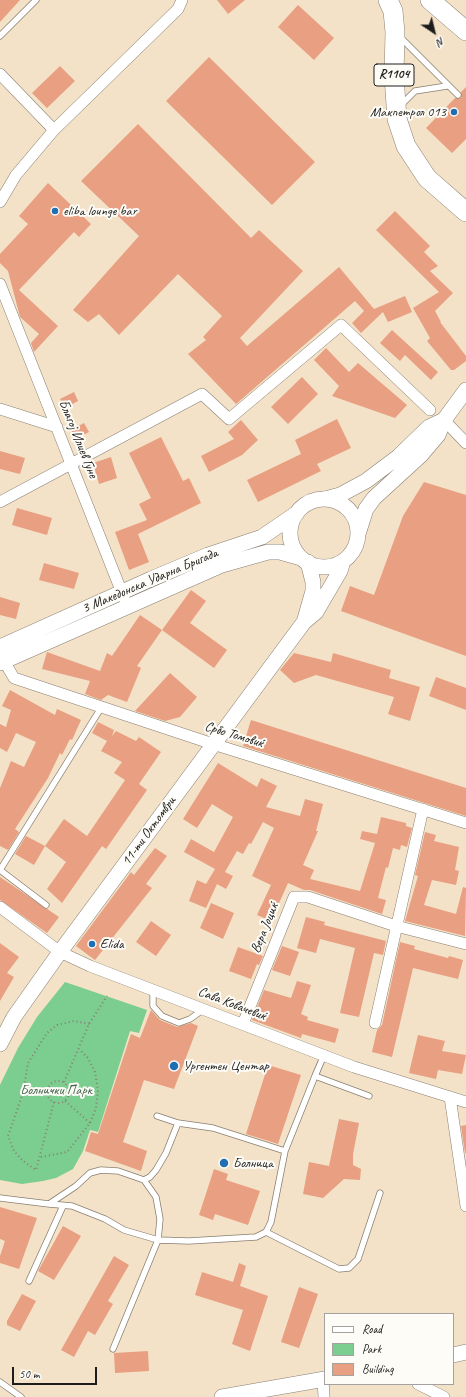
<!DOCTYPE html>
<html>
<head>
<meta charset="utf-8">
<style>
	body { margin:0 }
	#map { position:relative; width:466px; height:1397px; overflow:hidden; background:#f3e2c7; font-family:Caveat,sans-serif }
	canvas { display:block }
	.legend { position:absolute; left:324px; top:1313px; width:130px; height:72px; box-sizing:border-box; background:#fdfcf7; border:1px solid #a3a29f; margin:0; padding:5px 7px; list-style:none; font-size:12px; color:#1c1c1c }
	.legend li { display:flex; align-items:center; gap:8px; height:20px }
	.legend b { width:20px; border:1px solid #a3a29f }
	.north { position:absolute; left:414px; top:12px; width:40px; height:40px; -webkit-text-stroke:3px #fdfcf7; paint-order:stroke; rotate:145deg; font-size:11px; font-weight:700; line-height:16px; text-align:center; color:#1c1c1c }
	.north::after { content:''; display:block; margin:auto; width:14px; height:18px; background:#1c1c1c; clip-path:polygon(50% 0,100% 100%,50% 72%,0 100%) }
	.scale { position:absolute; left:12px; top:1367px; width:85px; height:18px; box-sizing:border-box; border:2px solid #1c1c1c; border-top:0; padding-left:5px; font-size:12px; line-height:14px; white-space:nowrap; color:#1c1c1c; -webkit-text-stroke:3px #fdfcf7; paint-order:stroke }
</style>
</head>
<body>
<div id="map">
<canvas width="466" height="1397"></canvas>
<ul class="legend">
<li><b style="height:5px;background:#fff"></b>Road</li>
<li><b style="height:11px;background:#7bcd90"></b>Park</li>
<li><b style="height:11px;background:#e99f81"></b>Building</li>
</ul>
<div class="north">N</div>
<div class="scale">50 m</div>
</div>
<script>
const ctx = document.querySelector('canvas').getContext('2d');
ctx.lineJoin = 'round';
function fill(path, color) {
  ctx.fillStyle = color;
  ctx.fill(path, 'evenodd');
}
function shape(rows) {
  const path = new Path2D();
  for (const r of rows) {
    if (r.length === 3) {
      path.moveTo(r[0] + r[2], r[1]);
      path.arc(r[0], r[1], r[2], 0, 2 * Math.PI);
      continue;
    }
    path.moveTo(r[0], r[1]);
    for (let i = 2; i < r.length; i += 2) path.lineTo(r[i], r[i + 1]);
  }
  return path;
}
function strokePath(path, color, width, dash) {
  ctx.strokeStyle = color;
  ctx.lineWidth = width;
  ctx.lineCap = dash ? 'butt' : 'round';
  ctx.setLineDash(dash || []);
  ctx.stroke(path);
}
function label(font, color, halo, rows, align = 'center') {
  ctx.font = font + ' Caveat,sans-serif';
  ctx.lineWidth = 4;
  ctx.setLineDash([]);
  ctx.textBaseline = 'middle';
  ctx.strokeStyle = halo;
  ctx.fillStyle = color;
  for (const [text, x, y, turn = 0] of rows) {
    ctx.save();
    ctx.translate(x, y);
    ctx.rotate((+turn || 0) * Math.PI / 180);
    ctx.textAlign = isNaN(turn) ? turn : align;
    if (halo) ctx.strokeText(text, 0, 0);
    ctx.fillText(text, 0, 0);
    ctx.restore();
  }
}
fill(shape([
	[65,982,147,1010,139,1033,130,1031,98,1132,90,1130,83,1151,73,1169,56,1178,43,1181,22,1184,0,1180,0,1085,18,1048,37,1017]
]), '#7bcd90');
fill(shape([
	[0,0,20,0,0,22],
	[217,0,245,0,228,14],
	[298,5,334,38,314,60,278,27],
	[209,57,315,162,272,205,166,101],
	[60,66,75,81,47,108,32,93],
	[466,87,466,139,452,153,426,128,455,98,461,98,461,92],
	[138,124,251,238,259,230,303,271,240,338,247,346,339,267,374,309,405,296,412,312,388,322,383,312,361,333,352,323,364,311,355,301,236,404,188,354,206,340,203,337,222,316,178,274,119,335,99,314,88,322,73,310,139,236,81,181],
	[48,183,91,224,79,237,74,232,19,290,58,326,34,352,31,343,39,334,20,317,8,271,0,263,0,254,28,224,19,216],
	[395,211,430,246,424,252,438,266,430,271,453,293,435,311,441,322,440,322,466,356,466,361,454,370,451,370,427,341,430,338,413,308,439,292,376,230],
	[392,330,438,372,431,380,405,355,400,361,380,343],
	[326,348,349,372,358,363,407,405,395,418,332,396,339,386,314,360],
	[302,377,318,394,288,424,271,407],
	[74,392,78,401,65,408,60,399],
	[337,419,351,448,317,464,321,471,258,502,247,480,301,454,295,440],
	[241,420,258,440,242,455,209,472,201,456,234,439,228,432],
	[84,423,89,432,76,439,71,430],
	[161,437,183,481,189,478,201,503,138,534,149,562,129,570,115,532,147,520,139,504,151,498,129,453],
	[0,451,25,458,20,474,0,469],
	[111,457,117,478,99,484,93,463],
	[424,482,466,495,466,656,341,611,350,586,374,595,403,516],
	[17,508,52,518,47,535,12,525],
	[44,563,79,573,74,589,39,580],
	[191,590,206,601,190,623,227,650,214,668,162,630],
	[0,597,20,603,16,619,0,615],
	[140,615,162,630,137,666,141,668,127,702,108,695,101,700,85,694,90,681,42,669,47,652,100,671,107,653,112,656],
	[294,653,331,662,333,653,391,670,389,678,420,687,410,721,388,714,394,697,316,675,294,683,280,670],
	[170,673,197,697,180,717,165,721,135,711],
	[436,677,466,688,466,710,429,696],
	[10,690,55,715,57,709,81,720,72,740,70,739,62,755,60,753,48,778,15,829,19,832,8,850,0,846,0,788,11,761,24,767,36,742,16,733,7,752,0,748,0,724,6,727,11,710,2,706],
	[251,720,466,788,466,816,243,746],
	[98,722,114,730,112,736,116,731,136,741,139,737,161,752,139,784,147,790,106,849,102,846,62,903,47,889,66,862,45,846,64,819,87,836,125,780,114,773,122,762,101,751,107,741,92,733],
	[218,763,257,787,261,778,277,786,266,807,300,816,305,799,323,804,316,831,318,831,303,865,314,870,310,879,360,891,375,843,360,839,362,831,377,834,381,817,406,823,406,826,412,828,407,847,401,845,400,850,393,848,388,868,386,867,378,898,386,900,382,914,310,890,304,890,288,883,271,921,257,915,271,885,252,876,274,828,263,822,251,844,249,843,243,854,237,851,225,872,233,876,226,889,217,884,206,908,189,901,197,880,206,884,215,869,184,852,191,839,214,852,233,817,212,804,197,828,183,819],
	[425,832,436,835,434,841,459,847,455,870,459,871,456,885,432,880,424,905,456,914,463,887,466,888,465,936,405,921,418,876,415,875],
	[26,836,45,846,34,865,15,854],
	[155,848,167,856,146,884,152,888,95,960,76,946,131,872,134,875],
	[0,877,59,917,47,933,0,900],
	[211,903,234,913,223,939,200,928],
	[306,917,325,922,324,925,386,941,383,955,374,953,359,1017,340,1013,355,948,320,939,316,953,297,948],
	[151,921,171,935,156,956,136,942],
	[400,942,415,946,414,949,448,958,449,956,463,960,458,979,413,968,392,1057,372,1052,377,1030,382,1025],
	[0,943,19,957,7,973,14,977,0,1001],
	[282,946,299,952,290,976,272,970],
	[238,947,263,956,259,965,257,964,251,979,229,971],
	[297,981,311,985,301,1014,308,1017,307,1020,339,1029,335,1043,302,1034,301,1038,252,1020,264,990,291,998],
	[151,1010,160,1020,177,1027,191,1023,198,1026,174,1089,144,1080,123,1142,147,1151,141,1171,85,1151,91,1132,98,1134,131,1034,140,1038],
	[418,1035,445,1041,442,1051,466,1055,462,1074,438,1070,436,1079,409,1073],
	[268,1065,301,1075,278,1144,246,1134],
	[339,1119,359,1123,353,1154,353,1165,361,1169,360,1180,344,1179,323,1198,303,1194,309,1162,329,1166],
	[466,1125,466,1153,465,1153,461,1126],
	[214,1169,228,1174,226,1180,260,1191,248,1225,215,1214,213,1220,199,1215],
	[0,1207,37,1218,19,1269,0,1263,0,1256,5,1241,0,1239],
	[63,1226,81,1236,54,1280,38,1271],
	[114,1256,129,1265,108,1301,113,1304,95,1335,88,1331,74,1357,61,1350],
	[239,1263,246,1266,240,1286,268,1296,250,1351,232,1344,243,1310,195,1295,202,1272,233,1282],
	[299,1287,318,1294,299,1348,281,1342],
	[22,1294,36,1301,20,1331,7,1325,7,1321],
	[148,1351,149,1371,115,1373,114,1353]
]), '#e99f81');
const lane = shape([
	[0,36,36,0],
	[399,36,458,95],
	[401,105,415,91,447,86],
	[46,905,0,870,101,708],
	[153,989,153,1006,162,1016,179,1023,190,1019,204,1009],
	[315,1076,324,1055],
	[157,1116,178,1123,213,1128,285,1151],
	[0,1198,49,1204,76,1186,90,1173,101,1170,118,1171,144,1180,150,1177,156,1170,166,1153,178,1123],
	[49,1204,72,1206,105,1219,124,1230,158,1240,189,1241,256,1237,266,1232,271,1222,285,1151,315,1076,369,1096],
	[266,1232,339,1269,349,1268,358,1259,380,1193],
	[29,1281,63,1206],
	[113,1349,158,1240,160,1219,156,1197,144,1180],
	[0,1382,21,1397]
]);
const street = shape([
	[0,74,54,130],
	[0,202,16,175,54,130,178,9,182,0],
	[0,284,124,598],
	[0,409,57,427],
	[444,420,466,443],
	[0,502,202,394,229,419,341,325,430,410],
	[4,661,14,678,213,744,466,823],
	[0,907,60,952,90,966,354,1067,466,1102],
	[375,1023,423,809],
	[243,1024,294,897,308,897,396,926,466,944],
	[450,1097,466,1206],
	[323,1379,324,1397],
	[418,1384,444,1397]
]);
const secondary = shape([
	[325,499,340,495,366,481,398,457,429,427,444,420],
	[324,533,34],
	[358,534,366,509,374,498,421,455,438,435,444,420,466,390],
	[305,619,313,591,313,582,308,562],
	[0,647,151,579,208,555,262,537,297,513],
	[0,663,222,565,268,552,280,552,301,558],
	[0,1044,14,1017,60,952,304,622,316,612,340,571,343,561],
	[453,1355,466,1352],
	[222,1397,325,1379]
]);
const highway = shape([
	[388,0,393,11,395,32,394,76,397,119,406,146,427,178,466,212],
	[430,0,466,31]
]);
strokePath(lane, '#887f72', 7);
strokePath(street, '#887f72', 12);
strokePath(secondary, '#887f72', 16);
strokePath(highway, '#887f72', 20);
strokePath(shape([
	[58,1092,11],
	[64,1082,89,1024,107,996],
	[65,1101,90,1123],
	[54,1102,36,1170,23,1161,14,1151,8,1136,23,1093,28,1063,47,1033,57,1025,74,1021,89,1024],
	[41,1157,67,1152,90,1123,96,1108,98,1090,95,1072,88,1058,79,1049]
]), '#887f72', 2, [1, 3]);
strokePath(lane, '#fff', 5.5);
strokePath(street, '#fff', 11);
strokePath(secondary, '#fff', 15);
strokePath(highway, '#fff', 19);
for (const [x, y, r, color] of [
	[454,112,4,"#1f6fb2"],
	[55,211,4,"#1f6fb2"],
	[92,944,4,"#1f6fb2"],
	[174,1066,5,"#1f6fb2"],
	[224,1163,5,"#1f6fb2"]
]) {
  const dot = new Path2D();
  dot.arc(x, y, r, 0, 2 * Math.PI);
  ctx.fillStyle = color;
  ctx.fill(dot);
  strokePath(dot, '#fdfcf7', 1.5);
}
for (const [x, y, w] of [
	[394,75,40]
]) {
  const box = new Path2D();
  box.roundRect(x - w / 2, y - 11, w, 22, 3);
  ctx.fillStyle = '#fdfcf7';
  ctx.fill(box);
  strokePath(box, '#1c1c1c', 1);
}
label('bold 13px', '#1c1c1c', null, [
	["R1104",394,75]
]);
label('14px', '#1c1c1c', '#fdfcf7', [
	["Макпетрол 013",446,112,"right"],
	["eliba lounge bar",63,211],
	["Elida",100,944],
	["Ургентен Центар",183,1066],
	["Болница",233,1163]
], 'left');
label('14px', '#1c1c1c', '#fdfcf7', [
	["Благој Илиев Гуне",78,439,68],
	["3 Македонска Ударна Бригада",150,581,-23],
	["Србо Томовиќ",234,735,17],
	["11-ти Октомври",149,831,-54],
	["Вера Јоциќ",265,928,-68],
	["Сава Ковачевиќ",232,1004,21]
]);
label('14px', '#42634a', '#fdfcf7', [
	["Болнички Парк",56,1090]
]);
</script>
</body>
</html>
